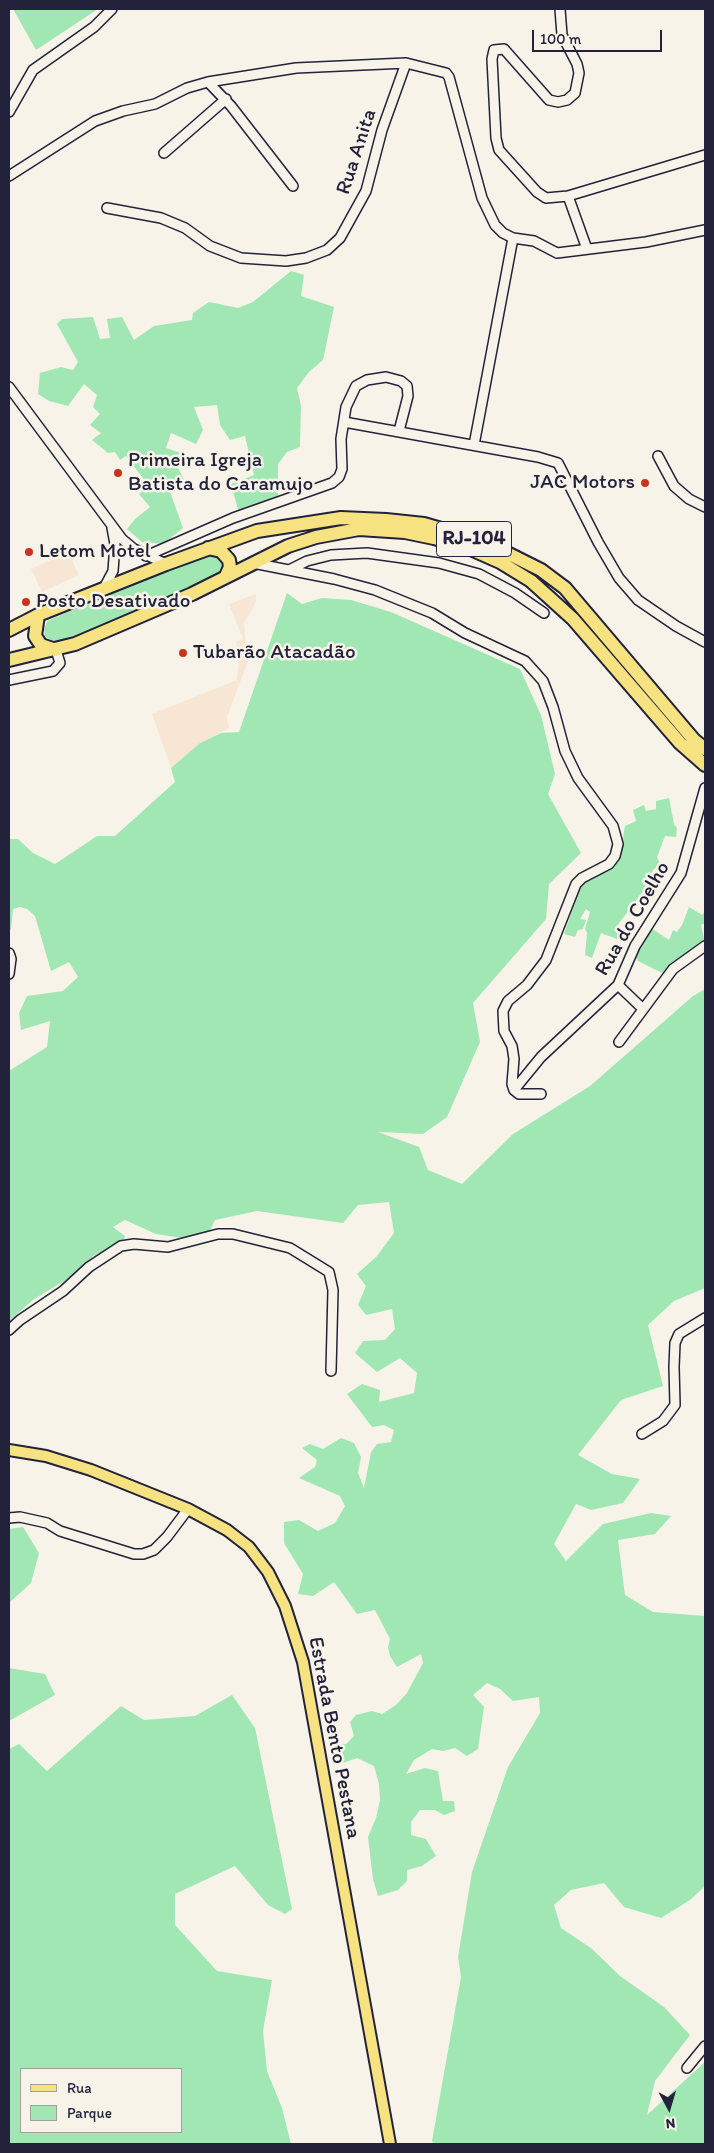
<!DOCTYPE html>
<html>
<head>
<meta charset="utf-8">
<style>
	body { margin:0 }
	#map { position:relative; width:714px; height:2153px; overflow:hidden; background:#f7f3e8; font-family:Itim,sans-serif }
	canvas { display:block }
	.frame { position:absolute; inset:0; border:10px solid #22223b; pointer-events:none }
	.legend { position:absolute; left:20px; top:2068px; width:162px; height:65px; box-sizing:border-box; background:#f7f3e8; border:1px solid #a29fa3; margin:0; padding:6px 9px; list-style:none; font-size:15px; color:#22223b }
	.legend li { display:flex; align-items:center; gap:10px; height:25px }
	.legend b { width:25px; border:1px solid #a29fa3 }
	.north { position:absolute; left:644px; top:2083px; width:50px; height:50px; -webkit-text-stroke:4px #f7f3e8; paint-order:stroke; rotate:174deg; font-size:14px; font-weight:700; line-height:20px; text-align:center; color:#22223b }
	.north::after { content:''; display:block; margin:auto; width:18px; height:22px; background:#22223b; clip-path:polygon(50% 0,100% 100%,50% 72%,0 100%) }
	.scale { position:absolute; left:532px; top:30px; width:130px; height:22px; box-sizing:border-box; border:2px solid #22223b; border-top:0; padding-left:6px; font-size:15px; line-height:18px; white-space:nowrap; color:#22223b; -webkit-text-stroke:4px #f7f3e8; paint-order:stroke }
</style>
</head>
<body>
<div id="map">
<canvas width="714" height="2153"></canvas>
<div class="frame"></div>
<ul class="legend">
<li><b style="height:6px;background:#f6e281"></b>Rua</li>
<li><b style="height:14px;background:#a1e7b4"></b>Parque</li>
</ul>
<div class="north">N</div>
<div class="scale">100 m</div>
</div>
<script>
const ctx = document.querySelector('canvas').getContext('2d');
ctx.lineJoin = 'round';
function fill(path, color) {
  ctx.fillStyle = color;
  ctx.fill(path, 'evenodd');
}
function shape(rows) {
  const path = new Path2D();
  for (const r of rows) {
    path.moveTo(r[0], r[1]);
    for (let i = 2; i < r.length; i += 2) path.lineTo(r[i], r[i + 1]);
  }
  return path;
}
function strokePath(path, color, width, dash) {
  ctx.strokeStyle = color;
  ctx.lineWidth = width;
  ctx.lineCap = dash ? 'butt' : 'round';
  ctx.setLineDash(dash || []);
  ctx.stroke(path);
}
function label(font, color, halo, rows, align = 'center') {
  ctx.font = font + ' Itim,sans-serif';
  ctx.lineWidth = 5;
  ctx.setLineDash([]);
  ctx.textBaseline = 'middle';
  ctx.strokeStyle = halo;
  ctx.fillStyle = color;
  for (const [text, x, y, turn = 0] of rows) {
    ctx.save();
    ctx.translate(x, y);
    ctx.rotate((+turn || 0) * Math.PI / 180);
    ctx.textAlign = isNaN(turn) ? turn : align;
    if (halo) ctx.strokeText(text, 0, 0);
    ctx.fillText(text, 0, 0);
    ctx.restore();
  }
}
fill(shape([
	[68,552,79,575,42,592,31,569],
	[256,594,256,602,244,623,248,661,227,717,229,728,200,743,171,768,152,714,237,680,239,660,236,642,243,639,229,604]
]), '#f8e6d5');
fill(shape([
	[13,9,98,9,36,50],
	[291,271,304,275,301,296,334,307,323,360,309,372,297,388,301,406,300,447,287,452,278,464,278,498,239,513,231,484,254,475,245,436,230,440,220,425,217,405,194,407,203,430,196,444,171,433,166,448,181,453,173,457,186,484,169,489,183,528,163,544,142,542,127,529,135,519,150,507,139,494,149,486,126,456,120,460,115,452,108,453,92,440,101,433,90,425,100,414,93,407,97,395,84,384,68,406,49,401,38,394,40,373,61,367,73,370,78,362,57,324,62,319,93,317,100,339,110,338,107,319,122,317,134,340,154,326,192,320,193,313,209,302,238,308,253,302],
	[211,555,217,555,222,559,223,564,219,572,204,580,76,637,61,642,51,640,45,636,44,630,47,621,186,562],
	[287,593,302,604,322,598,351,600,391,612,520,669,541,715,555,774,548,794,581,853,549,884,546,919,473,1003,480,1042,447,1117,423,1134,378,1132,419,1147,428,1170,462,1184,513,1134,590,1086,693,996,705,989,705,1288,674,1301,648,1325,663,1386,621,1400,578,1455,612,1474,640,1479,623,1503,591,1510,576,1504,554,1544,566,1561,603,1524,651,1513,671,1516,655,1534,618,1540,625,1595,653,1612,705,1616,705,1886,690,1900,661,1918,624,1907,604,1883,571,1890,554,1905,561,1928,591,1948,620,1976,664,2007,690,2035,655,2081,647,2115,705,2062,705,2144,434,2144,432,2141,461,1977,458,1957,472,1872,508,1767,540,1713,539,1697,513,1701,500,1689,487,1683,473,1695,484,1707,478,1749,467,1756,455,1748,443,1751,432,1749,414,1760,406,1774,425,1768,438,1771,443,1801,454,1801,455,1811,444,1815,435,1810,420,1810,411,1822,411,1835,426,1839,436,1856,422,1866,407,1870,407,1881,398,1890,378,1896,373,1879,368,1837,376,1818,380,1800,379,1784,374,1766,357,1758,343,1763,331,1755,334,1745,346,1744,354,1736,350,1722,356,1715,372,1711,382,1714,396,1705,407,1693,423,1663,421,1654,397,1667,390,1656,388,1647,390,1639,375,1610,357,1614,334,1582,313,1596,298,1594,303,1574,284,1543,284,1522,299,1520,318,1531,335,1523,345,1506,340,1496,299,1478,315,1467,317,1460,302,1448,310,1444,323,1449,341,1438,354,1443,361,1457,358,1473,364,1488,371,1452,377,1444,391,1442,394,1430,384,1425,372,1427,347,1394,362,1384,380,1390,379,1402,414,1393,417,1373,400,1358,377,1372,355,1353,363,1341,385,1340,395,1329,392,1309,366,1315,358,1305,366,1286,357,1274,377,1256,394,1233,389,1202,358,1205,343,1223,257,1211,215,1220,209,1233,182,1238,156,1234,125,1220,113,1227,125,1236,123,1243,93,1256,76,1274,34,1299,9,1321,9,1071,47,1047,50,1021,21,1030,19,1013,27,996,63,991,78,977,69,962,51,971,35,916,27,909,20,907,13,909,11,929,9,931,9,839,18,839,33,853,55,864,97,836,115,836,175,782,171,768,200,743,221,733,239,732],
	[669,798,674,824,677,828,676,837,665,836,657,857,660,864,653,870,643,891,617,926,620,930,617,939,601,933,592,958,585,955,587,933,585,929,590,912,586,909,580,919,586,920,583,929,578,930,575,937,564,934,580,888,586,880,611,867,622,844,625,826,636,821,633,810,644,805,646,811,656,809,656,801],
	[689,907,702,915,705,911,705,923,701,925,705,943,664,974,638,961,635,955,651,928,669,940,673,930,677,932,682,925],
	[23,1527,39,1553,31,1583,9,1603,9,1529],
	[9,1668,45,1674,55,1695,9,1721],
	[232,1695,255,1728,292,1909,285,1914,268,1905,235,1866,175,1894,175,1925,217,1971,272,1980,263,2031,267,2071,282,2108,291,2144,9,2144,9,1749,19,1744,47,1771,121,1706,144,1720,195,1716],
	[181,2069,181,2132,21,2132,21,2069]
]), '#a1e7b4');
const minor = shape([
	[560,9,562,35,577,64,579,73,575,93,567,100,558,102,549,100,504,49,494,50,492,59,496,138,499,150,537,192,546,198,568,196,705,155],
	[208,82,231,106,293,186],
	[9,112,33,70,94,27,112,9],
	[164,153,226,99],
	[9,176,95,121,123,111,155,104,187,88,208,82,296,68,406,63,446,73,449,77,482,198,495,225,503,233,513,238,474,445],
	[568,196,587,249],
	[107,208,161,218,185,228,210,246,241,258,286,261,306,258,327,250,340,238,366,191,382,130,406,63],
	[513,238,534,241,557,253,646,242,705,230],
	[9,387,122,539,134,549,166,564],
	[344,422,538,457,558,463,598,542,619,578,638,600,676,626,705,642],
	[658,456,674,486,689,499,705,507],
	[146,556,233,518,332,483,339,477,342,469,341,439,346,407,356,386,367,380,386,377,401,381,407,386,408,396,399,431],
	[253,563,334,579,375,590,432,613,465,633,525,661,543,681,553,707,565,751,578,778,613,826,618,844,615,856,609,864,582,878,576,884,546,960,527,985,508,1001,503,1011,504,1031,512,1046,514,1059,512,1084,514,1090],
	[289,570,307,561,331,555,367,553,439,563,479,574,515,593,544,613],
	[104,588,113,571,115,544,112,528],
	[9,680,53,671,60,663,56,650],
	[9,953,11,959,9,974],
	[618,985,643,1009],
	[619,1042,673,969,705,946],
	[514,1090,541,1057,618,985,635,946,681,873,705,788],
	[514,1090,519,1094,541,1094],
	[9,1330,20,1320,63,1291,89,1267,121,1246,134,1244,168,1247,218,1234,233,1234,290,1248,329,1272,333,1290,331,1371],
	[642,1434,663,1421,675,1405,674,1367,675,1343,679,1334,705,1318],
	[9,1518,20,1517,47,1523,60,1531,89,1540,134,1554,143,1554,154,1550,167,1537,188,1509],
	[687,2068,705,2046]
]);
const major = shape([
	[9,1450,46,1456,91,1470,188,1509,227,1530,249,1547,268,1572,285,1606,303,1662,390,2144]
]);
const highway = shape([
	[208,548,221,551,229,560,230,567,226,576],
	[38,615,35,636,41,645,56,650],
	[9,630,38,615,166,564,257,531,341,518,386,520,424,524,469,537,505,552,541,570,565,588,694,740,705,749],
	[9,660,75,644,192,594,288,546,316,537,359,529,405,532,434,538,466,547,500,562,531,581,573,619,680,743,705,765]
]);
strokePath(minor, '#22223b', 12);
strokePath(major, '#22223b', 14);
strokePath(highway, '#22223b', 16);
strokePath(minor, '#f7f3e8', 9);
strokePath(major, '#f6e281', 10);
strokePath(highway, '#f6e281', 12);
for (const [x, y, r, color] of [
	[118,473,5,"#c8321e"],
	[645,483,5,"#c8321e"],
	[29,552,5,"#c8321e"],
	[26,602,5,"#c8321e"],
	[183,653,5,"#c8321e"]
]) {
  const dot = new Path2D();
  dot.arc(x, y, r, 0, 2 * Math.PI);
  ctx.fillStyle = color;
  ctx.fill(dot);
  strokePath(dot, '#f7f3e8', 2);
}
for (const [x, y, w] of [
	[474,539,75]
]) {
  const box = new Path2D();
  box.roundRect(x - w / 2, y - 17.5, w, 35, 4);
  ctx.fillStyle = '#f7f3e8';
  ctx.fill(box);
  strokePath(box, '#22223b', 1);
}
label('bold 20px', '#22223b', null, [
	["RJ-104",474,539]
]);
label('21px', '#22223b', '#f7f3e8', [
	["Rua Anita",357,152,-72],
	["Rua do Coelho",633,919,-60],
	["Estrada Bento Pestana",334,1738,79]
]);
label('21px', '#22223b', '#f7f3e8', [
	["Primeira Igreja",128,461],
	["Batista do Caramujo",128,485],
	["JAC Motors",635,483,"right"],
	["Letom Motel",39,552],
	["Posto Desativado",36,602],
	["Tubarão Atacadão",193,653]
], 'left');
</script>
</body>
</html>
